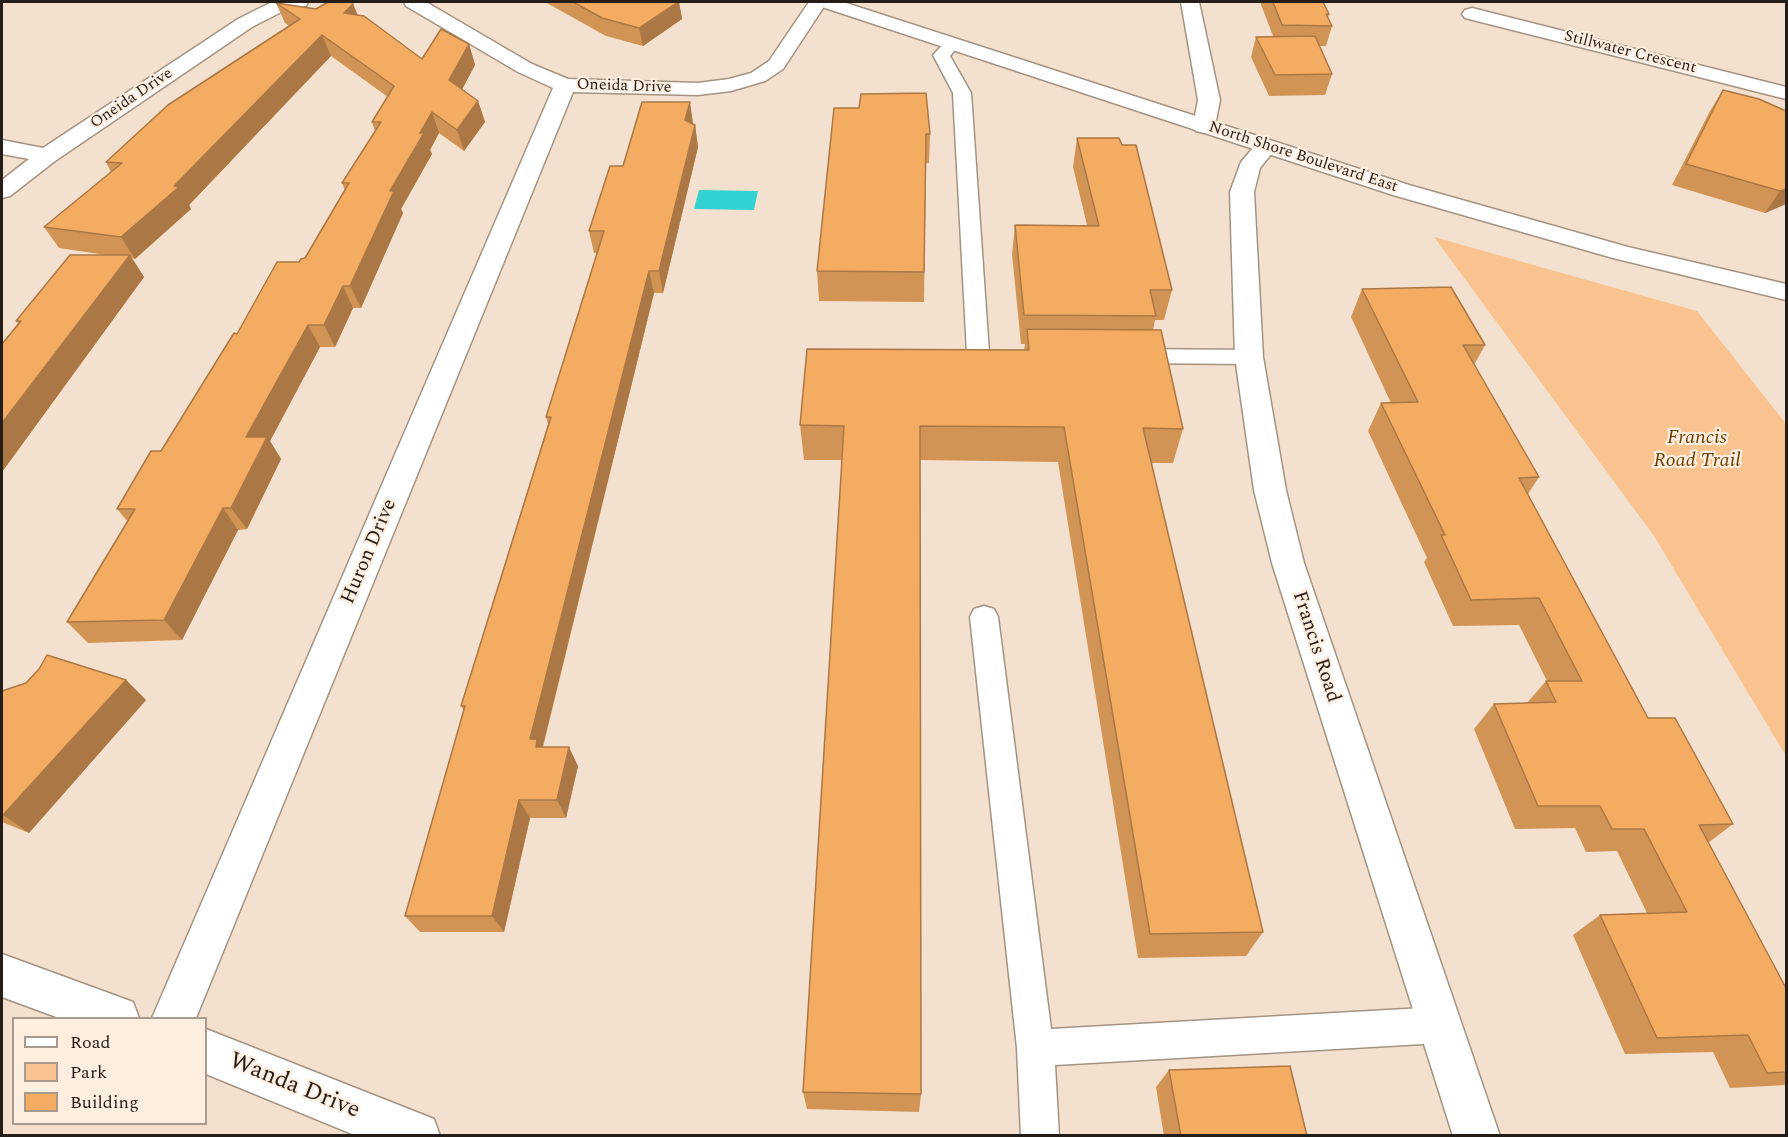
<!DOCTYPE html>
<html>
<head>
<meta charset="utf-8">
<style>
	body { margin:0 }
	#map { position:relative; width:1788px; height:1137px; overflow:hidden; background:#f4e0ce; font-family:Spectral,serif }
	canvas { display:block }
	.frame { position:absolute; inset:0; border:3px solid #251e18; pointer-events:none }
	.legend { position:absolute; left:12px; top:1017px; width:195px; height:108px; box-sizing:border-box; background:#feeedf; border:2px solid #a79b8f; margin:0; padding:8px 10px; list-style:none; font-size:18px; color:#251e18 }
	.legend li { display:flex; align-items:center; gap:12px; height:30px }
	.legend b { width:30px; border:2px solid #a79b8f }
</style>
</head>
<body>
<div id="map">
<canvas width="1788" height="1137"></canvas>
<div class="frame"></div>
<ul class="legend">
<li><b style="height:8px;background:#fff"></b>Road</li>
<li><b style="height:16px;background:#f8c38f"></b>Park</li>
<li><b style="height:16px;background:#f4ac62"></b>Building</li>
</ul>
</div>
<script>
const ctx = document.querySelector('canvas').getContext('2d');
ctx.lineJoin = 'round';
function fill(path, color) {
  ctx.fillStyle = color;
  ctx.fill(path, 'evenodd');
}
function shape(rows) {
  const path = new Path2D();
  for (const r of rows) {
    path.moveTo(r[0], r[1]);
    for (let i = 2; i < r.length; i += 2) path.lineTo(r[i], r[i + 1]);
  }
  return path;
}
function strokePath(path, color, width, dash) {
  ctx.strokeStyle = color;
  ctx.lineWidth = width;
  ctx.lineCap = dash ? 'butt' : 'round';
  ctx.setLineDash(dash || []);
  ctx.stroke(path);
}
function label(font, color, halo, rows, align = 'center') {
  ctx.font = font + ' Spectral,serif';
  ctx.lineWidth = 4.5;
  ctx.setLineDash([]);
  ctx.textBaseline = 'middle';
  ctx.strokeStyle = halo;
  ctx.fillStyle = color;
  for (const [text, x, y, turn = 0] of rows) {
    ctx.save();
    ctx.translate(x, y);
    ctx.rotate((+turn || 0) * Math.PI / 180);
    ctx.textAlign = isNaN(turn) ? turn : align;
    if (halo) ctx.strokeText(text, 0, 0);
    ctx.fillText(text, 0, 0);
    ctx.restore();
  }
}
fill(shape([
	[1434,237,1697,311,1786,424,1786,756,1654,536]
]), '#f8c38f');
fill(shape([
	[699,190,758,191,754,210,694,209]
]), '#32d1d2');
const lane = shape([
	[953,38,961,43,950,56,971,93,989,353,986,358,978,360,970,358,967,353,953,93,933,55,947,40,953,38],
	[1129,349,1249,350,1257,352,1260,357,1257,362,1249,364,1129,363,1121,361,1118,356,1121,351,1129,349],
	[984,606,994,609,998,617,1051,1029,1441,1007,1454,1012,1459,1025,1454,1038,1441,1043,1055,1065,1059,1136,1021,1136,1017,1048,970,617,974,609,984,606]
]);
const street = shape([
	[272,2,308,2,306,6,285,10,252,27,55,161,10,196,2,198,2,180,29,159,2,154,2,140,43,148,238,19,272,2],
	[404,2,426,2,532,64,568,79,698,83,729,79,751,73,769,61,809,2,827,2,783,69,765,81,731,91,698,95,573,92,196,1018,152,1018,553,88,518,72,406,6,404,2],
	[1181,2,1199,2,1220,100,1215,126,1212,131,1204,133,1196,131,1193,126,1198,100,1181,2],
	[1472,8,1786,87,1786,99,1465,18,1462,14,1465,10,1472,8],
	[1266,140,1274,142,1277,147,1260,168,1254,192,1263,357,1286,490,1304,563,1500,1136,1453,1136,1272,563,1254,490,1235,357,1230,192,1241,162,1258,142,1266,140],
	[2,954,133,1002,139,1018,59,1018,2,997,2,954],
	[206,1029,434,1119,440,1136,357,1136,206,1074,206,1029]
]);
const primary = shape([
	[817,2,843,2,1409,185,1628,247,1786,284,1786,300,1613,258,1393,195,819,6,817,2]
]);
strokePath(lane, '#a59382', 3);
strokePath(street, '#a59382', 3);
strokePath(primary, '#a59382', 3);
fill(lane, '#fff');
fill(street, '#fff');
fill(primary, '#fff');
fill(shape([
	[545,2,679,2,682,19,643,46,606,36],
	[1260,2,1323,2,1329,14,1328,18,1332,26,1326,46,1320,46,1332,74,1325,95,1269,96,1251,57,1256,37,1273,36],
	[276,3,316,9,353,4,358,15,422,59,469,44,475,65,462,89,478,101,485,122,464,151,439,133,430,150,432,154,401,209,403,213,361,308,353,308,335,347,320,347,270,441,281,459,247,529,238,530,182,640,88,643,67,622,128,522,117,509,161,451,237,334,299,262,305,258,345,190,342,183,375,131,372,122,388,97,331,56,189,205,191,209,135,259,132,258,144,277,2,472,2,344,18,323,16,321,106,255,59,248,44,227,111,172,106,162,289,26,285,23],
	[1723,90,1786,111,1786,204,1765,213,1672,185,1710,111],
	[834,108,930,134,929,163,926,163,924,302,819,301,817,271],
	[693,123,693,124,695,125,698,147,663,293,654,293,543,747,578,766,566,818,530,818,504,932,420,932,405,916,464,711,461,706,548,424,546,417,597,253,594,253,589,231],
	[1077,138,1172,290,1164,320,1155,320,1153,330,1183,429,1173,463,1151,463,1263,932,1246,956,1138,958,1058,462,920,460,921,1094,919,1112,807,1109,803,1092,842,460,804,460,800,425,1024,350,1025,344,1021,344,1012,254,1015,225,1087,225,1073,167],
	[1362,289,1485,345,1474,365,1539,477,1528,494,1648,718,1733,824,1708,843,1786,988,1786,1085,1730,1088,1713,1052,1625,1054,1573,935,1600,915,1647,913,1617,851,1586,852,1575,828,1515,829,1474,729,1494,704,1527,703,1546,681,1547,681,1519,625,1453,626,1424,562,1427,558,1368,431,1381,403,1391,403,1351,317],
	[39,669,126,680,146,700,29,833,2,822,2,691,26,683],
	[1169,1070,1307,1136,1164,1136,1156,1087]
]), '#d29454');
fill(shape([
	[678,2,679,2,682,19,643,46,639,28],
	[353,4,361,24,344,13],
	[322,35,331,56,189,205,191,209,135,259,121,237],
	[469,44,475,65,456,101,449,80],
	[478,101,485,122,464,151,457,130],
	[690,102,693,123,689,141,685,120],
	[432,112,439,133,430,150,432,154,401,209,403,213,361,308,350,286,390,191],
	[695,125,698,147,663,293,659,271],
	[1786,189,1786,204,1765,213,1780,191],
	[130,255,144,277,2,472,2,423],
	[649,271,654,293,542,749,546,766,530,739],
	[343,286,353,308,335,347,324,325],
	[308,325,320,347,270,441,281,459,247,529,231,508,246,437],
	[223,508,238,530,182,640,164,620],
	[126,680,146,700,29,833,3,815],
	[569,747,578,766,566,818,557,800],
	[519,800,530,818,504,932,492,916]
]), '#ab7845');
const building = shape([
	[328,2,351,2,353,4,344,13,364,16,422,59,441,29,469,44,449,80,478,101,457,130,432,112,420,133,424,133,390,191,394,191,350,286,343,286,324,325,308,325,246,437,267,437,231,508,223,508,164,620,67,622,135,509,117,509,151,451,161,451,234,333,237,334,277,262,299,262,301,259,305,258,349,183,342,183,381,122,372,122,394,86,322,35,174,186,179,187,121,237,44,227,122,163,106,162,168,105,300,19,276,3,316,9,328,2],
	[573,2,678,2,639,28,602,18,573,2],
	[1273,2,1323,2,1329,14,1326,14,1332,26,1282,25,1273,2],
	[1315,36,1332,74,1275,75,1256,37,1315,36],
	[1723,90,1759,99,1786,111,1786,189,1780,191,1686,164,1723,90],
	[926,93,930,134,926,134,924,272,817,271,834,108,859,108,861,94,926,93],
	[642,102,690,102,685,120,695,125,659,271,649,271,530,739,537,739,536,747,569,747,557,800,519,800,492,916,405,916,465,706,461,706,551,417,546,417,604,231,589,231,610,166,623,166,642,102],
	[1077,138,1119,138,1122,145,1136,145,1172,290,1150,290,1156,316,1024,315,1015,225,1099,226,1077,138],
	[70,255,130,255,2,423,2,344,21,321,16,321,70,255],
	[1451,287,1485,345,1463,345,1539,477,1519,478,1648,718,1675,718,1733,824,1699,825,1786,988,1786,1072,1767,1073,1748,1035,1657,1038,1600,915,1687,912,1644,829,1612,829,1600,806,1538,806,1494,704,1556,702,1546,681,1582,681,1539,598,1471,600,1441,535,1445,535,1381,403,1418,402,1362,289,1451,287],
	[1027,329,1161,330,1183,429,1143,428,1263,932,1150,934,1064,427,920,426,921,1094,803,1092,844,426,800,425,807,349,1029,350,1027,329],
	[47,655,126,680,3,815,2,815,2,691,26,683,39,669,47,655],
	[1290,1066,1307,1136,1181,1136,1169,1070,1290,1066]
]);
fill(building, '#f4ac62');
strokePath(building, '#ab7845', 1.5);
label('16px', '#251e18', '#feeedf', [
	["Stillwater Crescent",1630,53,14],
	["Oneida Drive",624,87,2],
	["Oneida Drive",132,99,-34],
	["North Shore Boulevard East",1303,158,18]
]);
label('italic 20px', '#6c3f00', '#feeedf', [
	["Francis",1697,439],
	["Road Trail",1697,462]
]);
label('20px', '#251e18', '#feeedf', [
	["Huron Drive",370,552,-67],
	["Francis Road",1315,647,72]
]);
label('24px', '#251e18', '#feeedf', [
	["Wanda Drive",294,1087,22]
]);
</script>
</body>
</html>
